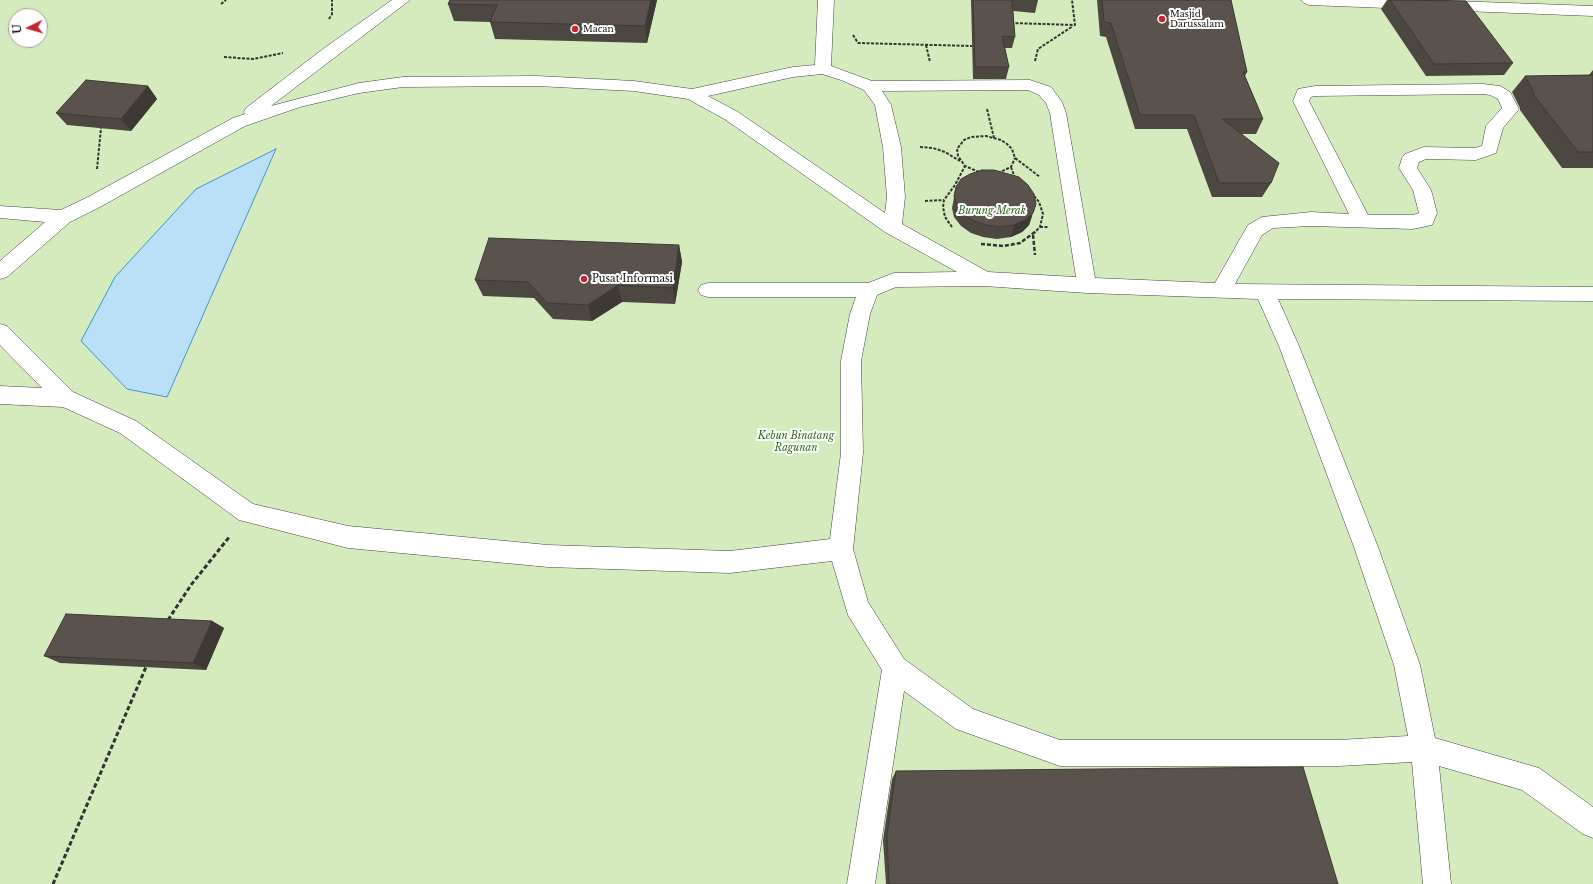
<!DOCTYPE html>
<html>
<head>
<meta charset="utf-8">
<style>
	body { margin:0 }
	#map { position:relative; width:1593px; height:884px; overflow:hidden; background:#fffdf5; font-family:"Libre Baskerville",serif }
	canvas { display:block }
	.north { position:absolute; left:8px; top:8px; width:40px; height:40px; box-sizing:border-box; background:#fff; border:1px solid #a0a0a0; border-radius:50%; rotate:265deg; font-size:11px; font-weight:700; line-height:16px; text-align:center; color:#111 }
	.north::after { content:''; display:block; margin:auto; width:14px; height:18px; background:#c4262e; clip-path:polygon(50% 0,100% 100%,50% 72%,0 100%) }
</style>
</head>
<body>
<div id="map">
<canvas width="1593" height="884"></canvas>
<div class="north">U</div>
</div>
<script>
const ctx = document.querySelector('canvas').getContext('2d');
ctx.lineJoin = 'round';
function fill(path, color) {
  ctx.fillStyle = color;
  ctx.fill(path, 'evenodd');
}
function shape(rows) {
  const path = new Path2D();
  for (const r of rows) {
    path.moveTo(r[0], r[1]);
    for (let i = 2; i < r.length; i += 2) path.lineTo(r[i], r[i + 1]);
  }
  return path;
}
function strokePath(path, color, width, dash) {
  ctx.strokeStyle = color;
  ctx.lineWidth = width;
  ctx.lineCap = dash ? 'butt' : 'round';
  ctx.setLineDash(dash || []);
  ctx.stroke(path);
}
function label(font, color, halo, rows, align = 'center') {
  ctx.font = font + ' "Libre Baskerville",serif';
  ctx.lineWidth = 4;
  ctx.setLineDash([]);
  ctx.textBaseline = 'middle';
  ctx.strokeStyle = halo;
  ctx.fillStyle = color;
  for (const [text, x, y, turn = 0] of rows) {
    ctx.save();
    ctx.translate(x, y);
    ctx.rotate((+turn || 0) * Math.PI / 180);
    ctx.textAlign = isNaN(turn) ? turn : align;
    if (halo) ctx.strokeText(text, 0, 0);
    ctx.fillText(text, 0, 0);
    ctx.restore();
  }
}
fill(shape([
	[0,0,1593,0,1593,884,0,884],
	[16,16,40,16,40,40,16,40]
]), '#d5ebbd');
const water = shape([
	[276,149,167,397,127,389,81,341,115,277,196,189,276,149]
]);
fill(water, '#b9e0f7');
strokePath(water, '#3f96cf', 1);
const minor = shape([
	[392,0,410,0,271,106,359,83,403,77,537,76,634,81,692,89,793,67,815,65,818,0,834,0,831,66,872,81,1030,80,1051,87,1062,102,1066,113,1095,278,1215,283,1248,225,1262,217,1311,212,1349,214,1293,101,1298,89,1315,86,1483,84,1500,86,1510,92,1519,109,1503,128,1496,153,1476,160,1426,159,1419,162,1417,168,1431,190,1437,213,1432,225,1413,229,1311,226,1273,228,1262,235,1235,284,1593,287,1593,301,1278,299,1299,346,1378,547,1420,665,1435,738,1539,768,1593,807,1593,838,1583,834,1522,790,1439,766,1451,884,1423,884,1412,762,1339,766,1060,766,956,729,904,691,875,884,847,884,882,670,848,615,832,561,730,573,548,567,348,548,239,520,120,433,63,407,0,404,0,386,42,388,0,345,0,324,7,326,73,392,136,421,253,504,348,526,548,545,730,551,830,539,841,453,841,361,850,314,856,297,708,297,701,295,698,290,701,285,708,283,868,283,894,273,957,272,885,232,726,120,688,99,634,91,537,86,403,87,359,93,300,107,245,126,100,207,70,222,7,277,0,279,0,261,45,222,0,218,0,206,61,210,88,197,233,118,245,114,244,112,246,108,323,49,392,0],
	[822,74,841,80,864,90,875,105,883,147,887,197,885,213,738,112,708,96,793,77,822,74],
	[1028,90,1039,95,1046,103,1050,113,1076,277,988,272,902,224,905,197,901,147,891,105,882,91,1028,90],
	[1483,94,1490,95,1498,99,1502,108,1486,126,1482,146,1475,148,1424,147,1405,154,1402,158,1399,168,1413,190,1419,213,1413,215,1368,215,1309,101,1311,97,1315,96,1483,94],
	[984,286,1087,293,1258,299,1279,346,1354,547,1394,665,1408,736,1339,740,1060,740,973,709,904,659,868,602,853,549,863,453,861,361,870,314,877,295,896,287,984,286],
	[1301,0,1426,0,1593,6,1593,16,1309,5,1304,3,1301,0]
]);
strokePath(minor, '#444', 1);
strokePath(shape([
	[221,4,226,0],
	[329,19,332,14,332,0],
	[1011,23,1075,25,1072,0],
	[853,35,858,43,972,46],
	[926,45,930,62],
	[224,57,253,59,283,53],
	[1035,61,1038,49,1073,26],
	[987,109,994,138],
	[920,147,933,148,945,152,960,161],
	[1011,167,1015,178],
	[97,169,101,128],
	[979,172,965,166,958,156,957,149,964,140,971,137,986,136,1001,140,1007,144,1012,149,1015,158,1040,177],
	[998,173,1011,167,1015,158],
	[1034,196,1039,202,1043,214,1040,227,1034,233],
	[925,201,944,200],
	[952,227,945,217,943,207,944,200,955,185,965,166],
	[1040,227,1049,227]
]), '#333', 2, [3, 1.5]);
strokePath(shape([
	[1033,235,1035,255],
	[981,244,1004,246,1020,243,1035,232]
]), '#333', 2.5, [4, 2]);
strokePath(shape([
	[168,620,191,585,230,536],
	[53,884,146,667]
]), '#333', 3, [4.5, 2.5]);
fill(minor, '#fff');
fill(shape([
	[450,0,657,0,647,43,495,39,490,22,454,21,448,4],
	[971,0,1038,0,1035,13,1013,11,1015,37,1012,48,1005,48,1009,67,1006,79,973,79],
	[1097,0,1231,0,1247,72,1245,76,1263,119,1256,134,1241,134,1271,183,1262,197,1212,197,1187,129,1135,129,1106,37,1100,36],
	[1387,0,1450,0,1513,63,1504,75,1426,76,1381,9],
	[1593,70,1593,168,1562,168,1520,110,1520,108,1512,92,1525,76,1589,75],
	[148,86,157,99,131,131,67,125,56,113],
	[956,187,1032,216,1029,225,1022,232,1011,237,997,239,983,237,971,233,961,226,954,217,952,208],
	[679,245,682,262,675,304,622,302,592,321,553,319,534,298,483,296,475,280],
	[212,621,224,628,206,670,60,663,44,656],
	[896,771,1338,884,886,884,883,840,892,779]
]), '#4d4742');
fill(shape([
	[651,0,657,0,647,43,645,26],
	[148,86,157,99,131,131,121,119],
	[1036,204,1029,225,1022,232,1011,237,1014,225],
	[679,245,682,262,675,304,673,288],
	[618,285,622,302,592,321,588,305],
	[212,621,224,628,206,670,193,663]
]), '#3f3936');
const building = shape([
	[450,0,651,0,645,26,490,22,497,5,448,4,450,0],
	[973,0,1012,0,1015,37,1002,36,1009,67,975,67,973,0],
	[1102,0,1231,0,1247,72,1243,72,1263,119,1222,119,1279,163,1271,183,1219,183,1194,115,1140,115,1111,23,1104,22,1102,0],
	[1390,0,1466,1,1513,63,1434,64,1390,0],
	[1593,75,1593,152,1578,152,1533,94,1534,92,1525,76,1593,75],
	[86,80,148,86,121,119,56,113,86,80],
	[982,170,994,170,1019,177,1028,185,1034,194,1036,204,1033,213,1025,220,1014,225,1001,227,986,225,974,221,963,214,957,205,954,196,956,187,961,179,970,174,982,170],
	[489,238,679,245,673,288,618,285,588,305,547,303,528,282,475,280,489,238],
	[66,614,212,621,193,663,44,656,66,614],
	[1303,767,1338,884,889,884,887,834,896,771,1303,767]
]);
fill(building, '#5a524d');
strokePath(building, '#3f3936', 1);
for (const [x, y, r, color] of [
	[1162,19,4,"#c4262e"],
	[575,29,4,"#c4262e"],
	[584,279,4,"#c4262e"]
]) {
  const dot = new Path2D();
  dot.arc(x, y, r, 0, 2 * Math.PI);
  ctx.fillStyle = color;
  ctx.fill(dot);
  strokePath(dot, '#fff', 1.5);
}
label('9px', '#111', '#fff', [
	["Masjid",1170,14],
	["Darussalam",1170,24],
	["Macan",583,29]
], 'left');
label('italic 10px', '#2f6b1f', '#fff', [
	["Burung Merak",992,211],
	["Kebun Binatang",796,436],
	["Ragunan",796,448]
]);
label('10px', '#111', '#fff', [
	["Pusat Informasi",592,279]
], 'left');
</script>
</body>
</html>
